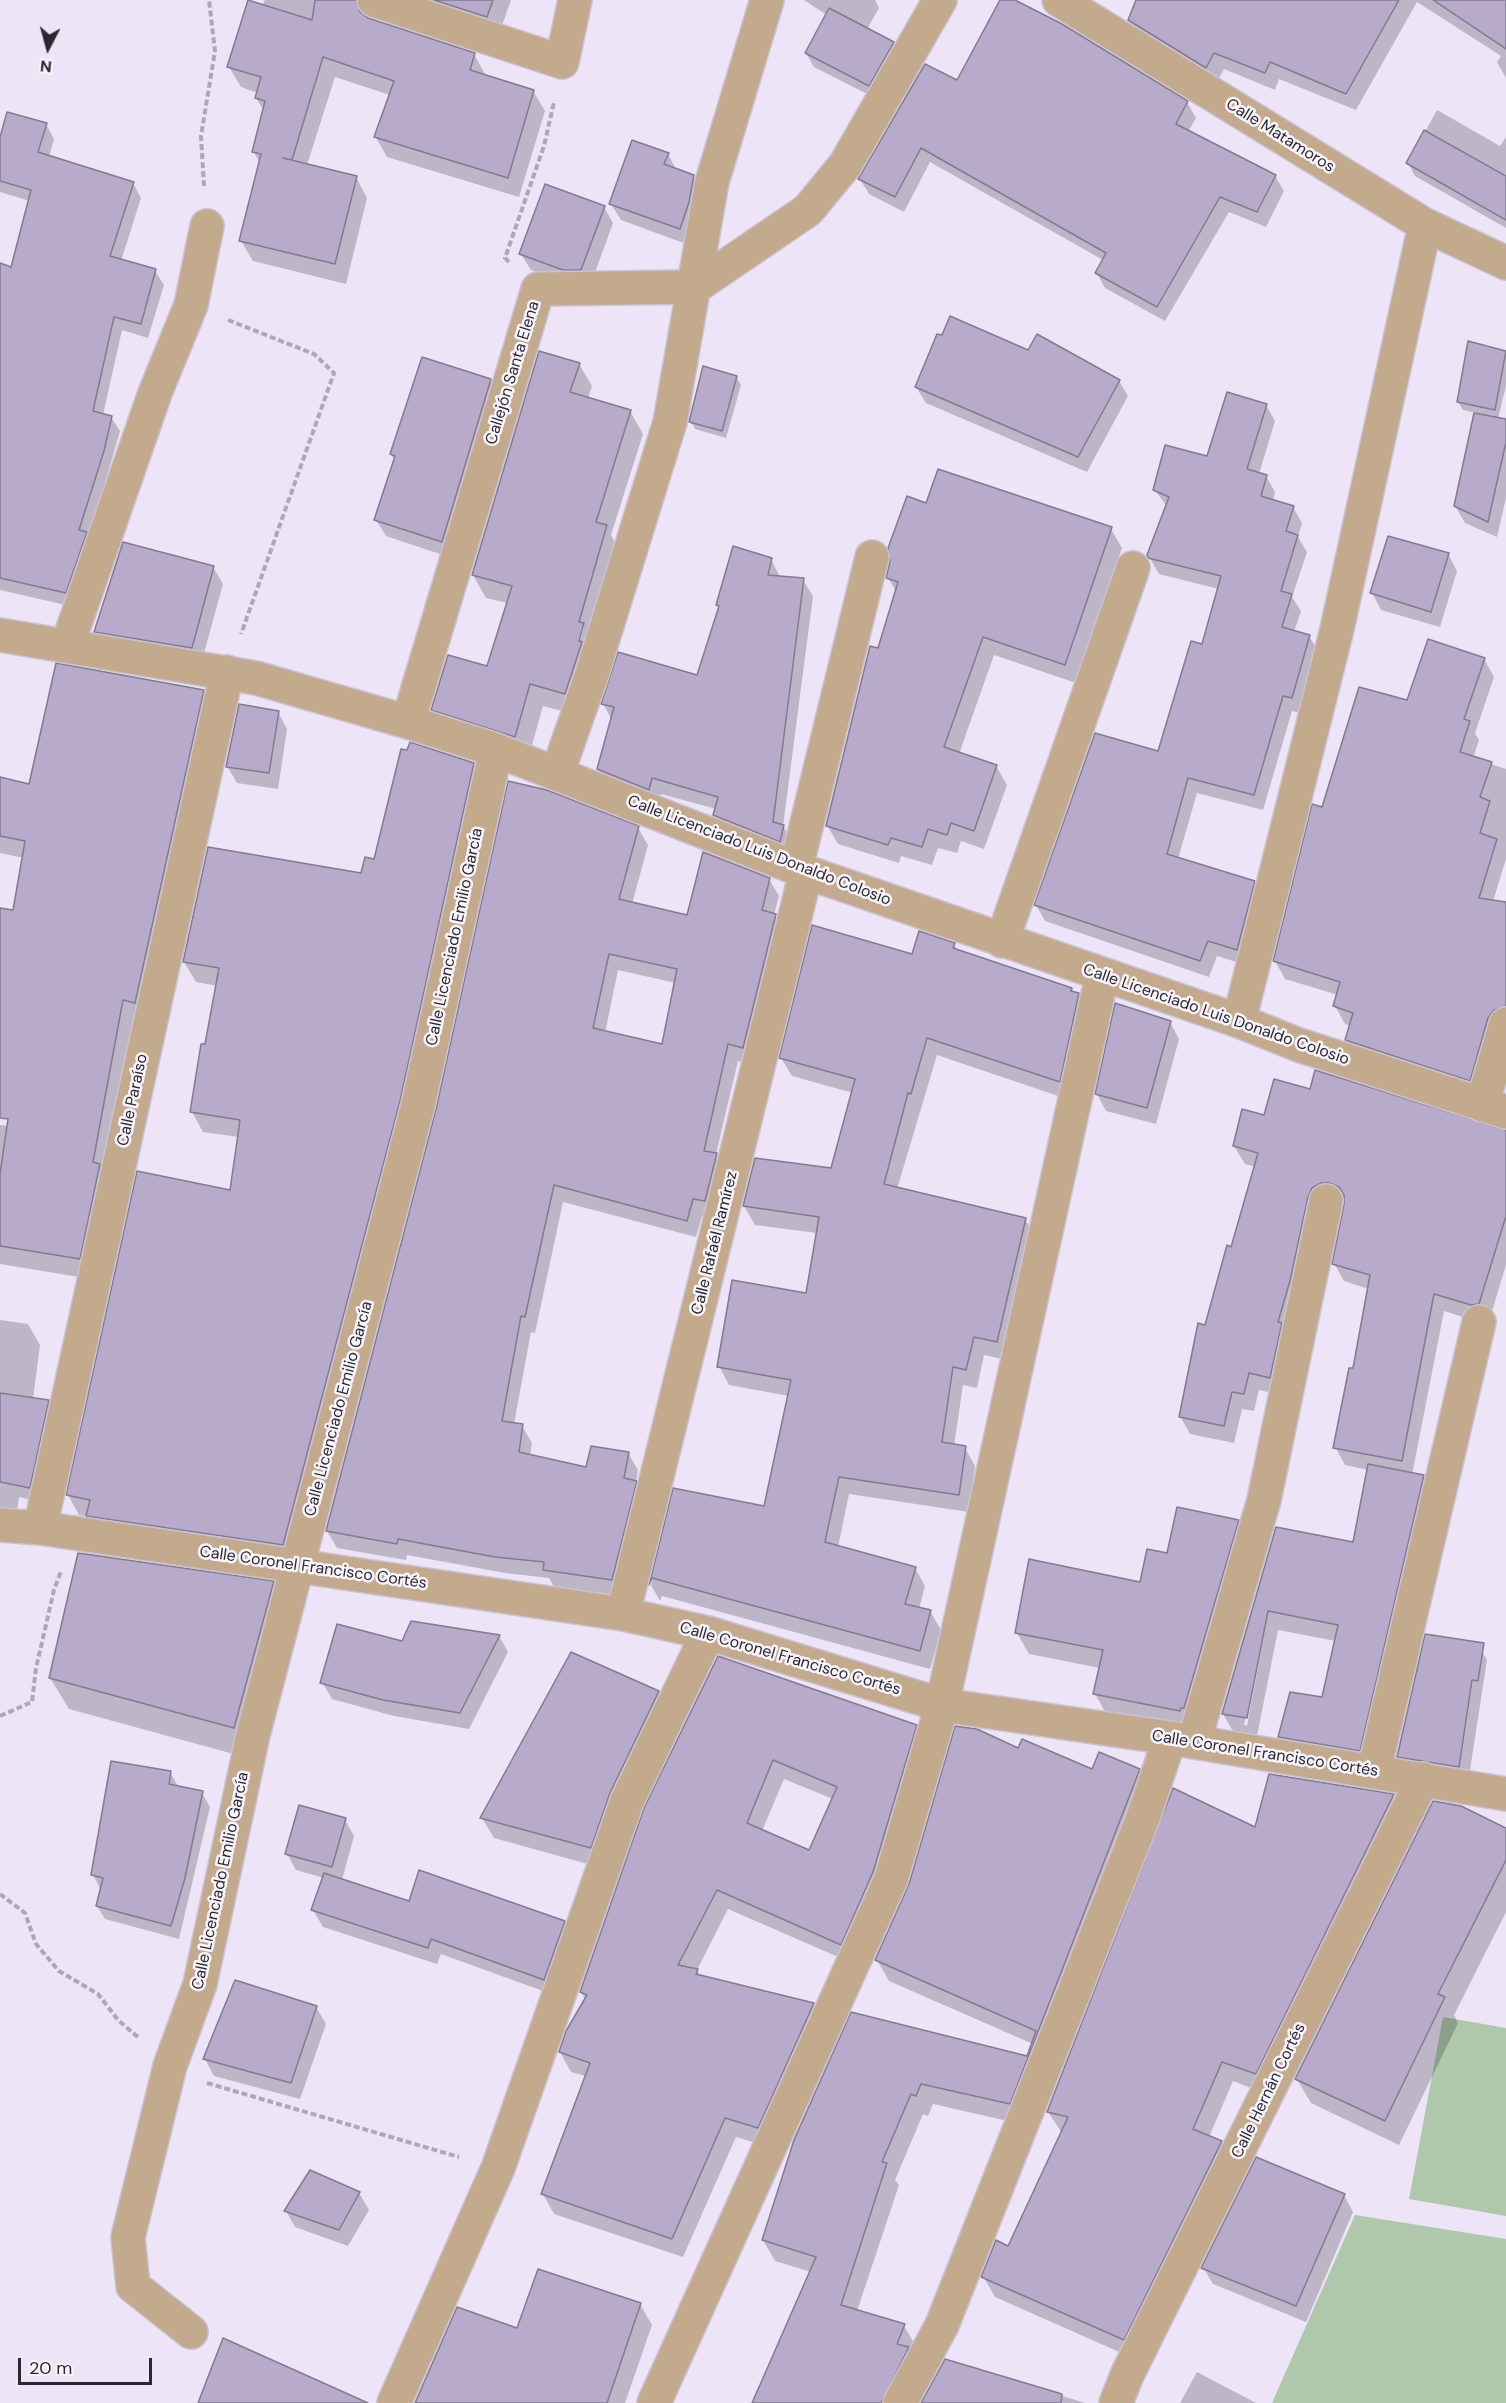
<!DOCTYPE html>
<html>
<head>
<meta charset="utf-8">
<style>
	body { margin:0 }
	#map { position:relative; width:1506px; height:2403px; overflow:hidden; background:#ede4f8; font-family:"DM Sans",sans-serif }
	canvas { display:block }
	.north { position:absolute; left:18px; top:18px; width:60px; height:60px; -webkit-text-stroke:4px #f8f4fc; paint-order:stroke; rotate:186deg; font-size:16px; font-weight:700; line-height:24px; text-align:center; color:#2b282f }
	.north::after { content:''; display:block; margin:auto; width:21px; height:27px; background:#2b282f; clip-path:polygon(50% 0,100% 100%,50% 72%,0 100%) }
	.scale { position:absolute; left:18px; top:2358px; width:134px; height:27px; box-sizing:border-box; border:3px solid #2b282f; border-top:0; padding-left:8px; font-size:18px; line-height:21px; white-space:nowrap; color:#2b282f; -webkit-text-stroke:4px #f8f4fc; paint-order:stroke }
</style>
</head>
<body>
<div id="map">
<canvas width="1506" height="2403"></canvas>
<div class="north">N</div>
<div class="scale">20 m</div>
</div>
<script>
const ctx = document.querySelector('canvas').getContext('2d');
ctx.lineJoin = 'round';
function fill(path, color) {
  ctx.fillStyle = color;
  ctx.fill(path, 'evenodd');
}
function shape(rows) {
  const path = new Path2D();
  for (const r of rows) {
    path.moveTo(r[0], r[1]);
    for (let i = 2; i < r.length; i += 2) path.lineTo(r[i], r[i + 1]);
  }
  return path;
}
function strokePath(path, color, width, dash) {
  ctx.strokeStyle = color;
  ctx.lineWidth = width;
  ctx.lineCap = dash ? 'butt' : 'round';
  ctx.setLineDash(dash || []);
  ctx.stroke(path);
}
function label(font, color, halo, rows, align = 'center') {
  ctx.font = font + ' "DM Sans",sans-serif';
  ctx.lineWidth = 5;
  ctx.setLineDash([]);
  ctx.textBaseline = 'middle';
  ctx.strokeStyle = halo;
  ctx.fillStyle = color;
  for (const [text, x, y, turn = 0] of rows) {
    ctx.save();
    ctx.translate(x, y);
    ctx.rotate((+turn || 0) * Math.PI / 180);
    ctx.textAlign = isNaN(turn) ? turn : align;
    if (halo) ctx.strokeText(text, 0, 0);
    ctx.fillText(text, 0, 0);
    ctx.restore();
  }
}
fill(shape([
	[1443,2017,1506,2028,1506,2216,1409,2199],
	[1355,2215,1506,2239,1506,2403,1272,2403]
]), '#afc7aa');
fill(shape([
	[265,0,511,0,498,37,367,15,367,19,474,54,486,76,533,91,545,111,519,197,387,157,375,136,390,95,335,77,307,165,356,177,367,198,346,284,253,261,241,241,260,164,254,152,264,111,256,98,258,93,241,87,229,67],
	[804,0,875,0,879,8,867,29,893,43,901,57,877,99,814,67,806,53,827,15],
	[1002,0,1012,0,1187,102,1196,118,1188,132,1275,176,1284,191,1266,227,1229,212,1165,321,1105,288,1097,273,1103,260,930,162,904,212,869,194,860,179,958,82],
	[1138,0,1506,0,1506,78,1497,62,1501,56,1417,2,1356,110,1279,79,1275,90,1224,69,1216,84,1139,37,1129,20],
	[1437,110,1500,146,1506,137,1506,228,1415,176,1408,163],
	[46,124,54,139,49,157,133,183,141,198,121,261,155,271,164,285,148,338,122,330,103,415,111,417,120,431,89,539,74,607,0,590,0,264,12,269,30,201,0,192,0,143],
	[668,154,677,171,693,177,703,193,689,245,621,220,611,204],
	[604,207,613,223,590,286,573,286,531,270,521,254],
	[1470,343,1506,352,1506,385,1498,419,1506,420,1506,498,1497,537,1465,523,1455,506,1476,413,1463,410,1458,402],
	[1029,352,1119,381,1128,396,1087,472,926,403,916,387],
	[579,364,592,386,588,398,630,411,643,434,611,535,619,549,578,715,543,706,528,759,446,732,433,710,488,668,508,603,486,598,473,575],
	[582,625,584,627,578,648,575,648],
	[736,377,741,385,726,438,695,429,691,421],
	[490,381,500,397,452,558,386,536,376,520,395,461,391,454],
	[1266,405,1275,421,1259,474,1266,476,1275,492,1273,501,1293,507,1302,523,1298,537,1307,552,1292,597,1301,611,1294,632,1309,636,1319,652,1300,713,1292,711,1263,810,1197,793,1178,859,1254,882,1263,898,1246,965,1217,956,1209,977,1045,921,1036,905,1160,753,1203,646,1219,589,1159,574,1148,555,1167,507,1155,490,1208,458],
	[939,471,1111,529,1122,548,1076,683,994,655,959,754,996,766,1007,785,984,849,961,841,957,853,938,848,932,865,901,856,899,863,838,844,827,825,897,593,888,578,927,505],
	[1448,554,1457,571,1440,627,1381,610,1372,593],
	[771,559,780,577,803,580,813,596,783,826,793,842,789,857,724,831,714,815,716,809,661,794,658,805,608,786,598,769,612,720,603,704,698,676,719,608,717,605],
	[213,567,223,584,201,664,106,648,96,632],
	[1484,659,1494,677,1475,733,1479,740,1473,758,1506,769,1506,859,1487,921,1506,927,1506,1026,1480,1097,1357,1058,1346,1040,1351,1026,1345,1024,1335,1006,1338,995,1285,979,1275,961,1323,809,1408,702],
	[203,692,215,713,91,1279,0,1264,0,1125,9,1126,11,1115,0,1112,0,909,14,912,24,858,0,853,0,779,31,786],
	[278,712,287,729,278,789,237,783,227,766],
	[473,764,485,784,294,1564,100,1536,89,1517,79,1515,68,1495,231,1191,239,1137,203,1132,192,1112,218,986,196,982,184,962,362,875],
	[638,828,648,845,632,904,688,916,769,879,779,896,774,915,785,932,753,1065,738,1061,716,1154,726,1171,715,1218,702,1216,696,1237,563,1202,535,1333,531,1332,514,1424,522,1426,532,1443,530,1456,588,1468,628,1453,638,1470,636,1482,645,1499,621,1596,554,1587,549,1578,505,1573,407,1555,406,1560,337,1548,327,1531],
	[618,970,676,983,663,1046,605,1033],
	[954,944,958,952,1071,989,1078,994,1089,1013,1070,1100,937,1055,897,1189,1025,1219,1035,1237,1007,1360,984,1355,977,1388,963,1385,954,1446,965,1448,975,1466,969,1512,849,1494,838,1547,915,1568,925,1586,919,1609,930,1611,941,1630,930,1669,662,1596,660,1601,651,1585,674,1490,765,1508,789,1396,729,1385,719,1366,807,1295,817,1233,755,1225,744,1206,832,1170,853,1093,792,1076,781,1058,913,956],
	[1170,1022,1179,1039,1156,1124,1106,1111,1097,1094],
	[1311,1090,1506,1132,1506,1265,1489,1321,1482,1323,1444,1311,1412,1475,1423,1477,1434,1496,1370,1769,1291,1756,1280,1737,1323,1698,1336,1641,1278,1630,1257,1736,1234,1733,1223,1714,1277,1529,1354,1544,1368,1470,1345,1465,1335,1447,1354,1370,1369,1289,1344,1281,1334,1263,1344,1202,1340,1200,1280,1395,1259,1390,1254,1411,1242,1409,1234,1443,1190,1434,1180,1416,1256,1167,1245,1164,1234,1146,1265,1116],
	[1268,1613,1247,1726,1244,1725,1265,1619],
	[0,1320,28,1324,40,1345,33,1399,48,1401,56,1414,37,1501,19,1497,16,1520,0,1518],
	[1238,1521,1250,1542,1196,1729,1107,1715,1095,1694,1100,1668,1029,1654,1017,1633,1141,1584,1169,1555],
	[273,1583,291,1615,252,1759,69,1709,50,1678],
	[499,1636,508,1652,469,1729,394,1716,332,1699,322,1682,403,1643],
	[1477,1643,1487,1660,1468,1783,1408,1773,1398,1757],
	[719,1658,916,1726,927,1746,852,1963,728,1909,697,1970,701,1977,813,2005,824,2024,769,2147,736,2137,683,2257,554,2214,543,2194,586,2076,571,2072,560,2052,586,2000,581,1992],
	[784,1779,833,1799,810,1852,762,1831],
	[658,1692,670,1713,602,1868,494,1838,482,1818],
	[1019,1750,1093,1771,1139,1770,1151,1791,1021,2124,933,2104,928,2116,923,2114,895,2180,899,2185,857,2311,904,2326,916,2346,903,2403,753,2403,811,2272,775,2261,763,2240,852,2014,1028,2057,1033,2044,889,1981,877,1960],
	[170,1772,178,1786,202,1793,210,1807,179,1939,105,1919,97,1906,101,1890,93,1875],
	[1270,1775,1393,1796,1405,1816,1267,2094,1233,2081,1209,2137,1221,2142,1233,2163,1135,2359,995,2297,983,2276,1009,2248,1062,2133,1048,2112,1256,1829],
	[345,1820,354,1836,342,1880,410,1903,564,1922,573,1939,554,1995,441,1954,437,1964,323,1927,313,1910,324,1878,296,1870,287,1854],
	[1506,1835,1506,1912,1454,2015,1458,2023,1399,2145,1311,2103,1297,2079],
	[316,2007,326,2024,300,2099,214,2076,205,2059],
	[359,2193,369,2210,348,2246,295,2227,286,2211],
	[1344,2195,1353,2212,1306,2322,1213,2284,1203,2267],
	[640,2304,652,2325,625,2403,439,2403,518,2330],
	[946,2360,1085,2403,923,2403],
	[1197,2372,1256,2403,1180,2403]
]), '#0003');
const building = shape([
	[248,0,312,20,315,0,356,0,360,12,368,18,475,53,470,70,534,90,508,178,374,137,394,81,323,57,292,160,283,158,357,176,335,264,239,241,261,154,252,152,265,101,255,98,261,77,227,67,248,0],
	[434,0,493,0,487,17,434,0],
	[1000,0,1015,0,1062,24,1188,101,1176,124,1276,175,1257,212,1220,197,1157,307,1095,273,1106,253,921,148,895,197,858,179,925,64,957,80,1000,0],
	[1136,0,1399,0,1346,94,1270,62,1265,73,1214,53,1206,68,1128,20,1136,0],
	[1433,0,1506,0,1506,49,1433,0],
	[829,8,894,42,869,86,805,53,829,8],
	[7,112,47,123,38,152,134,182,110,256,156,269,141,324,114,317,93,411,112,416,104,451,79,530,87,532,66,593,0,578,0,263,11,267,31,190,0,181,0,137,7,112],
	[1424,130,1506,176,1506,220,1406,163,1424,130],
	[632,140,669,153,664,164,694,175,689,202,680,229,609,204,632,140],
	[545,184,605,206,581,270,563,270,519,254,545,184],
	[950,316,1028,350,1037,334,1120,380,1078,457,915,387,937,334,942,335,950,316],
	[1468,341,1506,351,1495,410,1457,402,1468,341],
	[539,351,580,363,570,392,631,410,596,522,607,525,579,622,584,623,579,641,582,642,565,694,530,684,515,737,431,710,448,655,487,666,512,586,472,575,539,351],
	[422,357,491,379,442,542,374,520,395,456,390,454,422,357],
	[703,366,737,376,722,431,689,422,703,366],
	[1227,392,1267,404,1247,469,1267,475,1261,496,1294,506,1286,531,1298,535,1281,591,1292,594,1282,627,1310,635,1292,698,1283,696,1254,795,1188,778,1167,854,1255,881,1237,950,1208,941,1200,961,1034,905,1095,733,1158,751,1191,641,1202,644,1221,576,1148,558,1147,555,1169,497,1153,490,1165,445,1207,456,1227,392],
	[1474,413,1506,419,1506,442,1488,522,1454,506,1474,413],
	[938,469,1112,527,1065,665,983,637,944,747,997,765,974,831,951,823,947,835,928,829,922,847,891,838,888,845,826,826,870,646,878,648,898,582,886,578,890,561,888,548,907,496,926,503,938,469],
	[1388,536,1449,553,1431,612,1370,593,1388,536],
	[123,542,214,566,192,648,94,632,123,542],
	[733,546,772,558,768,575,804,578,773,822,784,825,780,842,713,815,718,797,652,778,649,790,597,769,614,707,601,704,618,652,697,675,719,606,716,605,733,546],
	[1428,639,1485,658,1464,719,1470,721,1460,752,1492,762,1480,797,1490,801,1480,833,1497,839,1479,898,1506,902,1506,1006,1494,1010,1488,1018,1470,1081,1345,1040,1353,1013,1333,1006,1340,982,1273,961,1312,804,1322,807,1359,687,1407,700,1428,639],
	[56,663,204,690,135,1003,123,1000,93,1162,100,1164,80,1259,0,1246,0,1174,8,1119,0,1118,0,908,13,910,25,841,0,836,0,777,29,784,56,663],
	[239,704,279,711,269,773,226,767,239,704],
	[410,742,474,763,400,1101,283,1545,86,1516,90,1500,66,1495,137,1171,230,1190,240,1120,190,1112,201,1044,205,1044,219,968,183,962,208,847,361,873,365,857,374,859,401,749,407,750,410,742],
	[508,781,547,790,639,826,619,899,687,915,703,852,770,878,762,910,776,914,743,1048,728,1044,704,1151,717,1153,705,1201,693,1199,687,1221,554,1185,525,1317,521,1316,502,1421,523,1424,519,1452,586,1467,591,1446,629,1452,624,1478,637,1481,612,1580,543,1570,544,1562,495,1557,398,1539,397,1544,326,1531,436,1109,508,781],
	[609,954,677,969,662,1044,593,1028,609,954],
	[812,925,912,954,919,931,955,943,953,948,1072,988,1071,991,1079,993,1060,1082,927,1038,911,1094,908,1093,884,1184,1026,1218,997,1342,974,1337,966,1370,953,1367,942,1442,966,1446,959,1495,839,1477,825,1542,916,1567,905,1604,931,1610,920,1651,652,1578,649,1585,673,1488,764,1506,791,1380,717,1367,732,1280,806,1293,819,1217,743,1206,755,1158,831,1168,855,1079,779,1058,812,925],
	[1115,1003,1171,1021,1147,1108,1095,1094,1115,1003],
	[1315,1070,1506,1130,1506,1216,1479,1304,1471,1305,1434,1294,1402,1461,1333,1448,1349,1368,1353,1368,1370,1275,1332,1264,1344,1204,1344,1195,1339,1187,1329,1183,1321,1183,1312,1188,1308,1197,1290,1281,1278,1322,1282,1323,1270,1378,1249,1373,1244,1394,1232,1392,1224,1426,1179,1417,1198,1323,1205,1325,1227,1245,1231,1247,1258,1153,1233,1146,1242,1109,1264,1115,1274,1079,1310,1089,1315,1070],
	[0,1393,49,1400,30,1488,0,1482,0,1393],
	[1368,1464,1424,1475,1360,1751,1278,1737,1290,1692,1322,1697,1338,1625,1268,1611,1247,1718,1222,1714,1276,1527,1353,1542,1368,1464],
	[1177,1507,1239,1520,1184,1708,1181,1708,1180,1711,1093,1694,1103,1650,1015,1633,1029,1559,1140,1582,1147,1549,1167,1553,1177,1507],
	[78,1553,274,1581,234,1728,49,1678,78,1553],
	[411,1621,500,1635,460,1713,383,1700,320,1683,337,1624,402,1641,411,1621],
	[1425,1634,1484,1643,1478,1681,1472,1680,1459,1767,1397,1757,1425,1634],
	[571,1652,659,1691,610,1793,591,1848,480,1818,571,1652],
	[718,1656,917,1725,873,1872,841,1945,717,1890,678,1965,698,1969,696,1974,814,2003,758,2128,725,2118,672,2239,541,2194,590,2063,559,2052,566,2031,587,1995,580,1992,644,1808,718,1656],
	[773,1760,837,1787,809,1850,747,1823,773,1760],
	[955,1726,977,1729,1018,1748,1022,1739,1092,1769,1099,1752,1140,1769,1010,2104,921,2084,916,2096,911,2094,882,2162,887,2163,841,2305,905,2324,897,2344,909,2347,881,2403,752,2403,816,2257,762,2240,794,2140,851,2012,1027,2056,1036,2031,875,1960,909,1884,955,1726],
	[111,1761,171,1771,169,1784,203,1791,185,1878,171,1926,96,1906,103,1878,91,1875,111,1761],
	[1269,1774,1394,1794,1256,2074,1222,2062,1193,2129,1222,2141,1124,2340,981,2277,996,2240,1008,2246,1068,2117,1047,2112,1173,1788,1255,1827,1269,1774],
	[1433,1801,1461,1806,1506,1828,1506,1860,1438,1994,1445,1997,1385,2121,1295,2079,1433,1801],
	[299,1805,346,1818,332,1867,285,1854,299,1805],
	[419,1870,565,1921,544,1980,431,1939,428,1948,311,1910,324,1873,409,1901,419,1870],
	[235,1980,317,2006,291,2083,203,2059,235,1980],
	[1256,2157,1345,2194,1296,2306,1201,2268,1256,2157],
	[310,2170,360,2192,339,2230,284,2211,310,2170],
	[538,2269,641,2303,607,2403,415,2403,457,2307,517,2328,538,2269],
	[223,2338,368,2403,198,2403,223,2338],
	[945,2359,1062,2394,1061,2403,921,2403,945,2359]
]);
fill(building, '#b8aacb');
strokePath(building, '#827b8d', 1.5);
const minor = shape([
	[374,0,562,62,575,0],
	[1059,0,1425,225,1506,263],
	[0,635,256,678,408,722,496,750,806,872,1239,1021,1299,1045,1506,1112],
	[67,646,155,393,191,305,207,226],
	[408,722,538,289,695,287,808,210,845,165,940,0],
	[557,774,592,674,670,422,712,182,767,0],
	[796,868,872,557],
	[1002,941,1133,568],
	[1239,1021,1337,629,1425,225],
	[1482,1105,1506,1024],
	[0,1525,40,1528,623,1614,708,1633,942,1705,1170,1738,1506,1794],
	[40,1528,227,672],
	[623,1614,806,872],
	[1194,1742,1264,1500,1326,1201],
	[1374,1771,1479,1322],
	[191,2332,133,2286,128,2237,170,2066,200,1984,253,1735,418,1105,496,750],
	[394,2403,498,2168,627,1801,708,1633],
	[654,2403,891,1879,942,1705,1102,976],
	[900,2403,942,2325,1143,1818,1170,1738],
	[1116,2403,1127,2375,1423,1779]
]);
strokePath(minor, '#cac2d4', 36);
strokePath(shape([
	[204,186,201,136,215,51,209,0],
	[509,262,505,258,544,146,554,102],
	[228,320,314,354,334,373,241,634],
	[0,1716,32,1702,36,1668,54,1590,61,1571],
	[0,1894,25,1913,36,1944,59,1971,98,1994,118,2020,139,2038],
	[207,2083,459,2157]
]), '#aea7b6', 4, [6, 3]);
strokePath(minor, '#c3aa8d', 33);
label('16px', '#2b282f', '#f8f4fc', [
	["Calle Matamoros",1280,136,32],
	["Callejón Santa Elena",513,373,-73],
	["Calle Licenciado Luis Donaldo Colosio",759,851,21],
	["Calle Licenciado Emilio García",455,937,-78],
	["Calle Licenciado Luis Donaldo Colosio",1216,1015,19],
	["Calle Paraíso",133,1100,-78],
	["Calle Rafaél Ramírez",715,1243,-76],
	["Calle Licenciado Emilio García",339,1409,-75],
	["Calle Coronel Francisco Cortés",313,1568,8],
	["Calle Coronel Francisco Cortés",790,1659,16],
	["Calle Coronel Francisco Cortés",1265,1754,9],
	["Calle Licenciado Emilio García",221,1881,-78],
	["Calle Hernán Cortés",1269,2091,-64]
]);
</script>
</body>
</html>
